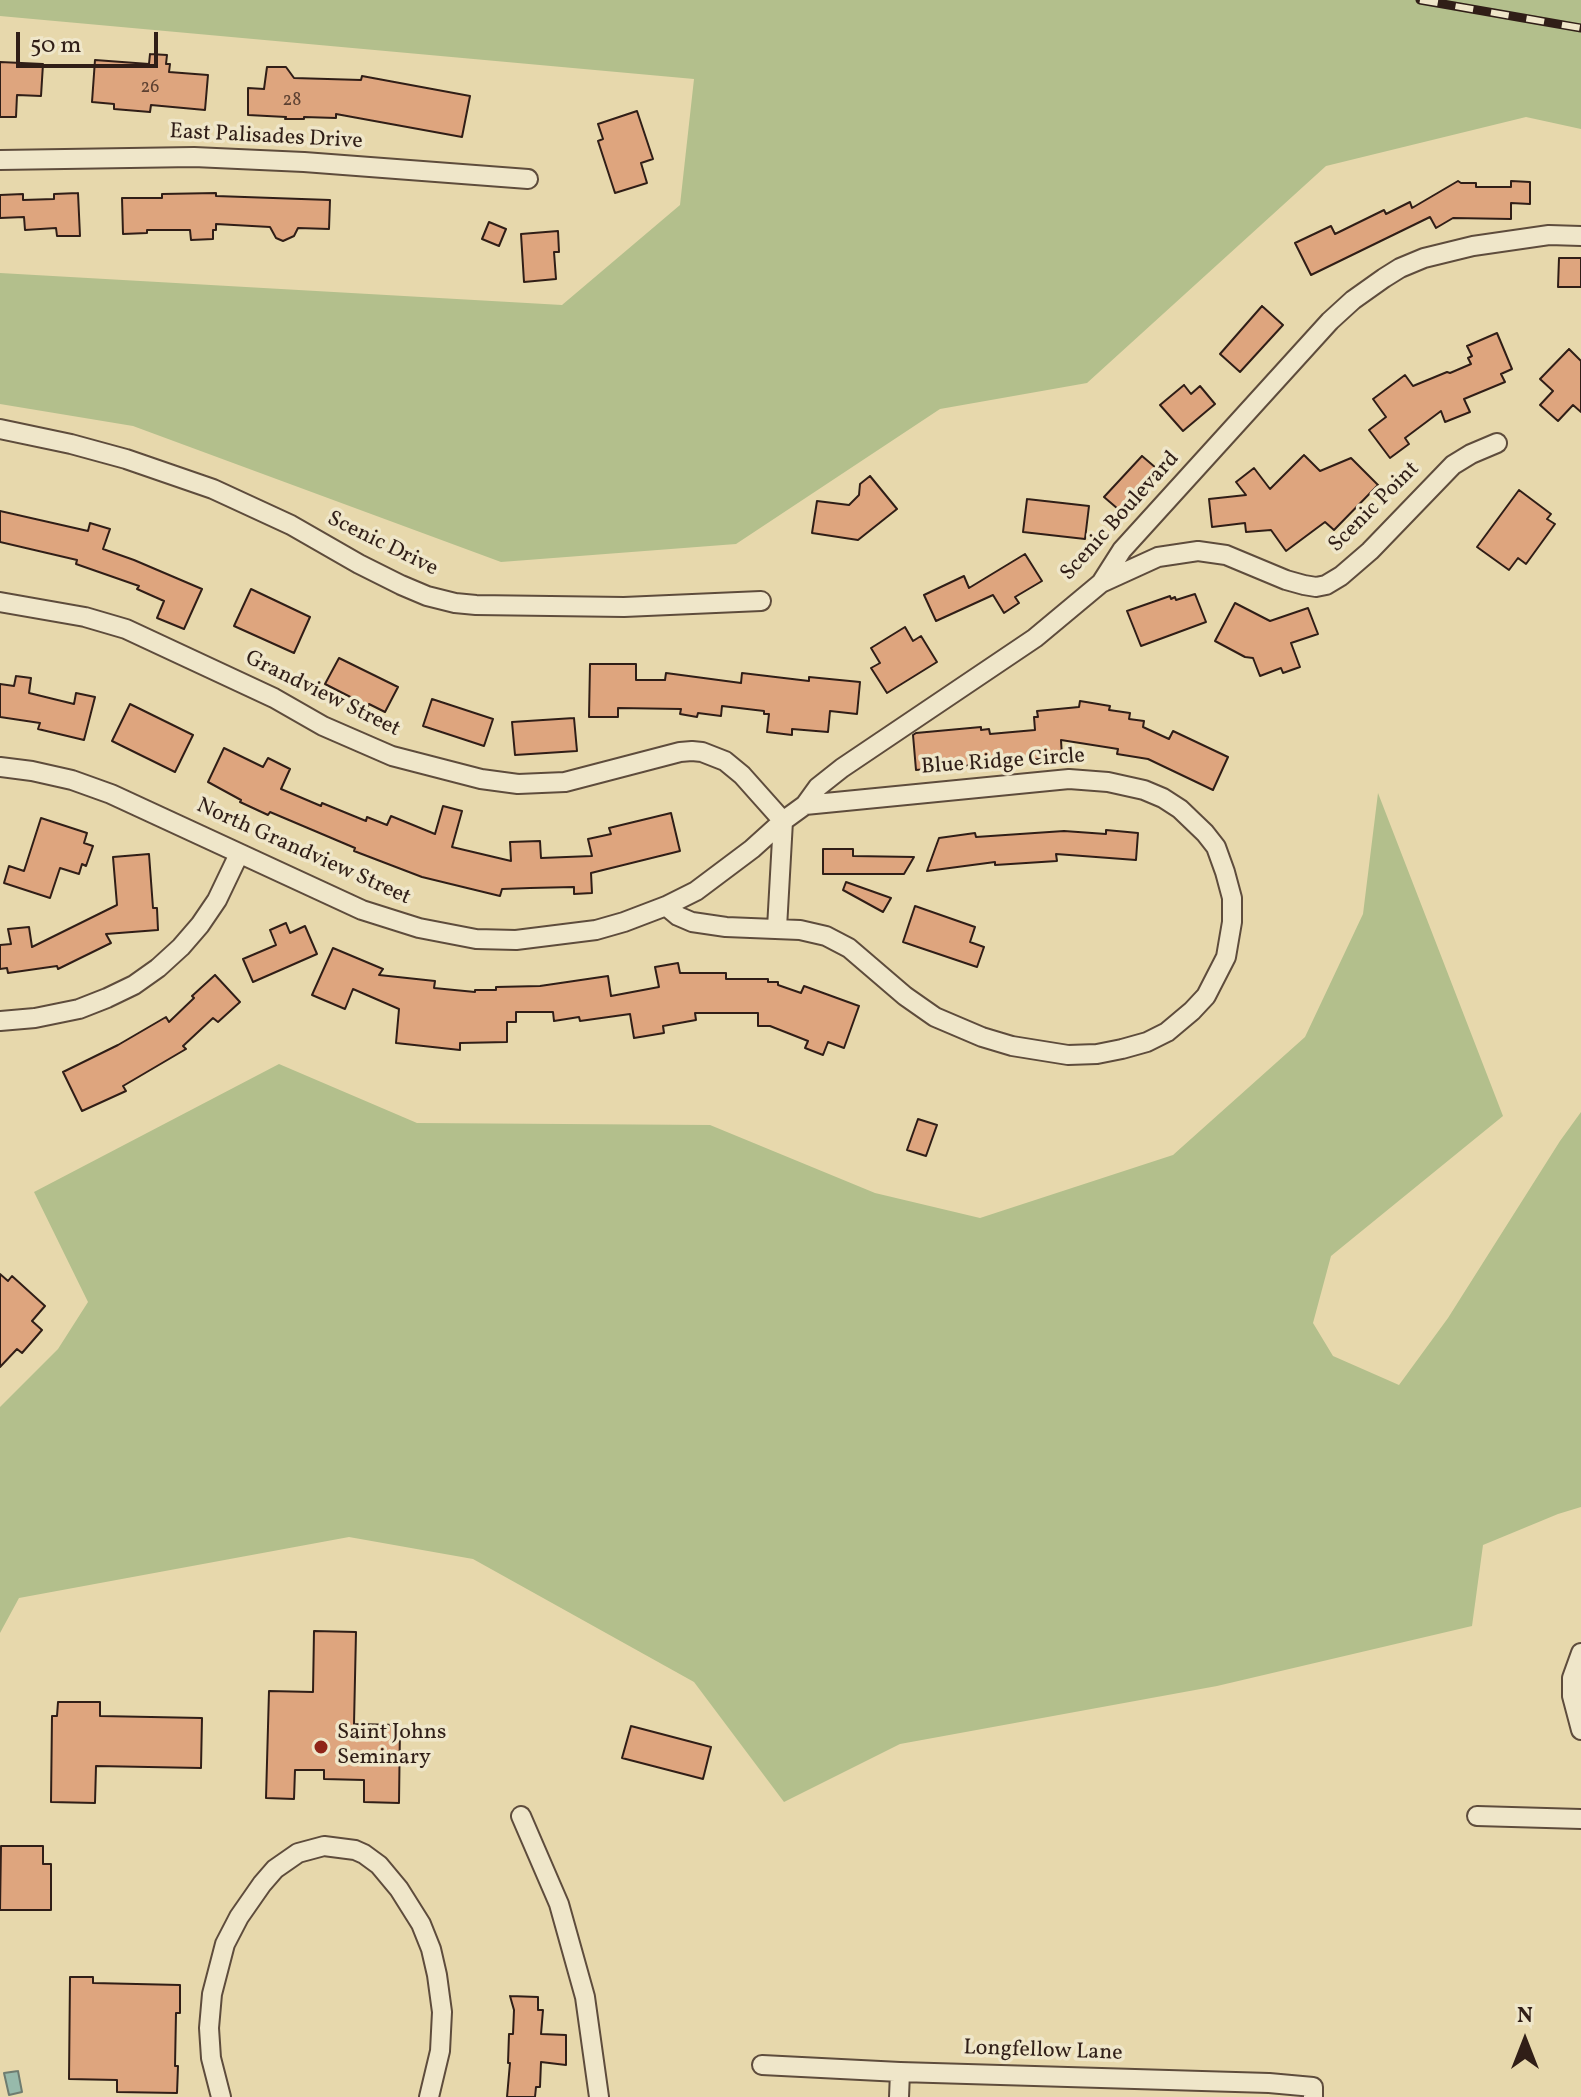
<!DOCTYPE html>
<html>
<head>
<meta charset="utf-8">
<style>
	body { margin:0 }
	#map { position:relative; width:1581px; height:2097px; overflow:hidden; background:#e7d8ac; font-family:Vollkorn,serif }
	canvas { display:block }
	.north { position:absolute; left:1485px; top:2001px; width:80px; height:80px; -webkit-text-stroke:6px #efe6c9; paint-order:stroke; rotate:0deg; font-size:22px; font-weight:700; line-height:32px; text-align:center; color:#301e17 }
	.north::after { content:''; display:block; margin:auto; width:28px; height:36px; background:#301e17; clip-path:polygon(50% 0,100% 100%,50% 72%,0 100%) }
	.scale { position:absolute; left:16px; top:32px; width:142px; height:36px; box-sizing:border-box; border:4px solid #301e17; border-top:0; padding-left:10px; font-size:24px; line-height:28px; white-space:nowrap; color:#301e17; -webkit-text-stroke:6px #efe6c9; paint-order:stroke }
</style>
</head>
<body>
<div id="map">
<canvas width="1581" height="2097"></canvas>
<div class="north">N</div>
<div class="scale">50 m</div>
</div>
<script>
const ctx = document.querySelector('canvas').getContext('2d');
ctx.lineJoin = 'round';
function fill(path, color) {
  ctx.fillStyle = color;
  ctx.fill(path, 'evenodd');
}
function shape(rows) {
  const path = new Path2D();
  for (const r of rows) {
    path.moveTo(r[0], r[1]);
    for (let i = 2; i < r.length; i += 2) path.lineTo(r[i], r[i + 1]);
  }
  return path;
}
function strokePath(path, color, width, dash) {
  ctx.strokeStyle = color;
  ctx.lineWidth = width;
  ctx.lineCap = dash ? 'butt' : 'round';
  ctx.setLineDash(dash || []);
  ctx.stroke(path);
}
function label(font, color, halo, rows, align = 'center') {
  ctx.font = font + ' Vollkorn,serif';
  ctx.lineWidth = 7;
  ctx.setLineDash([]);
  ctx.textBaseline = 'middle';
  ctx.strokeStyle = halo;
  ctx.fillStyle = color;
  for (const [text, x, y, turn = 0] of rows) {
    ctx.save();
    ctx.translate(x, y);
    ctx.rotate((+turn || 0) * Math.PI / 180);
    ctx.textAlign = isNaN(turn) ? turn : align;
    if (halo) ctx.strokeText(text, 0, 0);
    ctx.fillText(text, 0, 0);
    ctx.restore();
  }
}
fill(shape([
	[0,0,1581,0,1581,129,1526,117,1326,166,1087,383,940,409,736,544,501,562,133,426,0,404,0,273,562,305,680,205,694,79,0,16],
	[1378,793,1503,1116,1331,1256,1313,1323,1333,1356,1399,1385,1448,1318,1560,1141,1581,1112,1581,1507,1558,1514,1483,1545,1472,1626,1217,1686,900,1744,784,1802,694,1682,473,1559,349,1537,19,1598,0,1633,0,1407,58,1349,88,1302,34,1192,279,1064,417,1123,710,1125,875,1193,980,1218,1173,1155,1305,1037,1363,914]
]), '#b3bf8c');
const water = shape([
	[18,2071,22,2092,9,2095,4,2073,18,2071]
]);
fill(water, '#97baab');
strokePath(water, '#6e7c70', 2);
const building = shape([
	[150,54,167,55,166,64,170,64,169,72,208,75,205,110,151,105,150,112,114,109,114,104,92,102,95,60,149,64,150,54],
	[0,62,43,64,41,96,17,95,16,117,0,117,0,62],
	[267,67,286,67,294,78,361,80,362,76,470,96,462,137,336,114,336,118,304,117,304,119,285,119,286,117,248,115,248,88,264,89,267,67],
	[637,111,653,159,641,163,647,183,615,193,598,141,603,139,598,124,637,111],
	[1458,181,1461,183,1476,183,1476,187,1511,187,1511,181,1530,182,1530,204,1511,203,1511,219,1453,218,1436,228,1430,217,1311,275,1295,243,1331,226,1335,234,1384,210,1386,214,1410,202,1412,208,1458,181],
	[78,193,80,236,57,236,56,228,25,230,24,217,0,218,0,195,23,194,23,200,54,199,54,194,78,193],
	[216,193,216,196,330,200,329,229,298,228,294,236,283,241,276,238,270,227,216,224,216,230,213,230,213,239,191,240,190,230,147,230,147,233,123,234,122,198,162,198,162,194,216,193],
	[489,222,506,229,499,246,482,239,489,222],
	[558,231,559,252,554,252,556,279,524,282,521,234,558,231],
	[1559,258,1581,258,1581,287,1558,287,1559,258],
	[1262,306,1283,325,1240,372,1220,354,1262,306],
	[1497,333,1512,369,1501,374,1505,382,1464,399,1470,412,1445,422,1441,411,1405,438,1409,444,1390,458,1369,430,1386,417,1373,399,1405,375,1413,386,1447,372,1450,373,1471,364,1468,358,1472,356,1467,346,1497,333],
	[1569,349,1581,361,1581,412,1573,405,1558,421,1540,405,1553,391,1540,379,1569,349],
	[1184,385,1191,394,1200,386,1215,404,1183,431,1160,405,1184,385],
	[1304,455,1320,471,1351,458,1378,485,1334,530,1325,522,1286,551,1271,530,1246,532,1245,523,1212,527,1209,499,1246,495,1236,482,1254,468,1270,489,1304,455],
	[1142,456,1163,474,1125,515,1104,497,1142,456],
	[870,476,897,509,858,540,812,533,817,501,849,505,859,495,860,484,870,476],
	[1519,490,1551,514,1547,519,1555,524,1526,564,1518,558,1509,570,1477,547,1519,490],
	[1027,499,1089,506,1085,539,1023,532,1027,499],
	[0,511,88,531,90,523,110,529,103,549,134,560,202,589,184,629,157,618,164,601,137,589,139,586,76,564,77,560,0,542,0,511],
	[1025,554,1042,581,1015,597,1019,603,1004,613,993,595,936,621,924,595,964,576,969,588,1025,554],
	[251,589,310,617,294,653,234,626,251,589],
	[1195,594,1206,622,1141,646,1127,611,1170,596,1171,599,1175,597,1176,600,1195,594],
	[1235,603,1270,621,1308,608,1318,634,1291,643,1300,667,1283,673,1281,668,1260,676,1253,658,1245,657,1215,641,1235,603],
	[905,627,913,641,921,636,937,662,887,693,871,668,880,663,871,648,905,627],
	[339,658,398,687,385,712,369,704,368,706,325,684,339,658],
	[590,664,636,664,636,680,665,680,666,673,741,683,742,673,809,681,809,677,860,682,857,714,830,711,828,732,792,729,792,735,767,732,769,714,764,714,764,711,722,706,721,716,698,713,697,717,680,714,681,709,618,708,618,717,589,717,590,664],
	[16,676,31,678,29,693,74,704,76,693,95,697,84,740,38,729,40,723,0,717,0,684,14,686,16,676],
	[432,699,493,719,484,746,423,726,432,699],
	[1080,701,1110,706,1109,710,1130,713,1129,719,1144,721,1143,727,1169,739,1173,731,1228,757,1213,790,1148,759,1117,754,1118,749,1061,740,1062,757,916,770,913,735,916,733,981,727,981,730,989,729,990,734,1035,730,1034,717,1038,717,1037,711,1079,707,1080,701],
	[130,704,193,735,175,772,112,741,130,704],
	[574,718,577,751,515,755,512,722,574,718],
	[224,748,263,767,268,758,290,769,281,789,321,806,322,803,366,821,367,817,387,825,391,816,435,834,443,806,462,811,452,847,511,861,510,842,540,841,541,858,592,856,588,839,611,834,609,828,671,813,680,851,591,873,592,893,574,894,574,887,530,888,502,889,500,896,422,877,354,851,355,848,270,812,268,815,240,802,241,800,208,782,224,748],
	[41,818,87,833,84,843,93,846,86,866,82,864,79,874,60,868,50,898,4,883,9,866,24,871,41,818],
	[1106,830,1138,833,1136,860,1056,854,1057,861,995,865,995,862,927,871,939,838,975,833,976,837,1064,831,1106,834,1106,830],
	[823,849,853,849,853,856,914,857,904,874,823,874,823,849],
	[149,854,153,908,157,908,158,930,106,934,111,943,58,969,57,966,8,973,7,968,0,969,0,945,11,944,8,929,29,927,32,947,117,905,113,857,149,854],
	[846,882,891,898,883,912,843,890,846,882],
	[915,906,975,927,970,942,984,947,977,967,903,942,915,906],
	[286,923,290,933,305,926,317,954,253,982,243,959,276,945,270,930,286,923],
	[333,948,383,969,379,975,435,981,434,988,475,992,475,990,496,990,496,987,540,986,608,976,611,996,659,987,655,967,678,963,680,973,726,973,726,979,768,979,768,982,778,982,778,985,801,993,804,986,859,1006,844,1048,828,1042,823,1055,805,1048,808,1041,770,1026,758,1026,758,1013,695,1013,696,1020,663,1026,664,1033,634,1038,630,1014,580,1021,579,1017,554,1021,553,1012,516,1012,516,1022,507,1022,507,1042,460,1043,460,1050,396,1043,399,1009,353,989,345,1009,312,995,333,948],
	[215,975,240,1002,218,1022,213,1018,183,1046,186,1049,123,1086,126,1091,82,1111,63,1072,118,1045,166,1017,169,1022,194,998,192,996,215,975],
	[918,1119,937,1125,926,1156,907,1150,918,1119],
	[0,1274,8,1281,12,1276,45,1306,32,1321,42,1330,22,1353,17,1349,0,1367,0,1274],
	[314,1631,356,1632,354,1724,400,1725,399,1803,364,1802,364,1780,324,1779,324,1770,295,1770,294,1799,266,1798,269,1691,313,1692,314,1631],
	[58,1702,100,1702,100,1716,202,1718,201,1768,96,1766,95,1803,51,1802,52,1716,57,1716,58,1702],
	[631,1726,711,1747,703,1779,622,1758,631,1726],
	[1,1846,43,1846,43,1864,51,1864,51,1910,0,1910,1,1846],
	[70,1977,93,1977,93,1983,180,1985,180,2013,176,2013,175,2066,178,2066,177,2093,117,2092,117,2080,69,2079,70,1977],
	[510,1996,538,1997,538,2010,543,2010,541,2034,566,2035,566,2065,541,2062,540,2087,536,2087,535,2097,507,2097,510,2063,508,2063,509,2034,513,2034,514,2010,510,1996]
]);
fill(building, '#dea57e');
strokePath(building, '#301e17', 2);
const street = shape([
	[0,160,194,157,304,162,528,179],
	[0,429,71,444,126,459,213,489,291,525,359,564,401,585,427,596,455,603,476,605,624,607,761,601],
	[1101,583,1158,557,1198,551,1226,555,1286,580,1304,585,1316,587,1326,585,1341,576,1370,551,1453,465,1471,454,1497,443],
	[0,602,85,617,126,629,274,698,323,726,392,756,481,779,518,784,565,782,680,752,692,751,702,752,725,761,742,775,783,821,777,928],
	[0,767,32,771,72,780,111,794,362,910,419,928,476,939,516,940,596,930,624,922,666,906,696,891,752,849,783,821,805,805,818,787,842,768,1035,638,1101,583,1122,550,1330,321,1353,300,1384,278,1400,268,1424,258,1473,246,1549,235,1581,236],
	[666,906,678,916,692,922,726,927,800,930,826,936,849,948,905,996,935,1017,982,1037,1012,1046,1068,1055,1097,1054,1122,1049,1147,1042,1167,1032,1192,1011,1206,996,1226,957,1232,922,1232,898,1225,872,1216,847,1205,833,1180,809,1163,798,1144,790,1108,782,1069,779,805,805],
	[0,1021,35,1018,79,1009,107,998,134,985,158,968,181,947,200,925,217,900,239,854],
	[1581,1653,1572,1678,1572,1696,1581,1730],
	[521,1816,559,1904,585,1997,599,2097],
	[1477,1816,1581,1819],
	[762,2065,900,2072,1269,2083,1313,2087,1313,2097],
	[221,2097,211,2058,209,2028,212,1994,225,1944,239,1917,262,1884,275,1869,298,1853,324,1846,355,1850,364,1854,379,1865,399,1889,421,1924,431,1949,437,1975,442,2012,440,2051,429,2097],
	[899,2097,900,2072]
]);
strokePath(street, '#5e4c3c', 22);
strokePath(street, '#efe6c9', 18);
const rail = shape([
	[1420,0,1581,28]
]);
strokePath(rail, '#301e17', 9);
strokePath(rail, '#efe6c9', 6, [18]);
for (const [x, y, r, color] of [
	[321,1747,8,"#8f2418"]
]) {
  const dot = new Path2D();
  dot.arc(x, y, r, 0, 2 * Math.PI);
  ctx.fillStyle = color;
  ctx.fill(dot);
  strokePath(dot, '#efe6c9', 3);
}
label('18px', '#5c4031', null, [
	["26",150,89],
	["28",292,102]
]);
label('22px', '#301e17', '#efe6c9', [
	["East Palisades Drive",266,138,3],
	["Scenic Point",1375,508,-45],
	["Scenic Boulevard",1121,517,-48],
	["Scenic Drive",382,545,26],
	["Grandview Street",322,695,26],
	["Blue Ridge Circle",1003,763,-4],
	["North Grandview Street",303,853,24],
	["Longfellow Lane",1043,2052,2]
]);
label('22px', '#301e17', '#efe6c9', [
	["Saint Johns",337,1734],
	["Seminary",337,1759]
], 'left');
</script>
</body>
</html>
